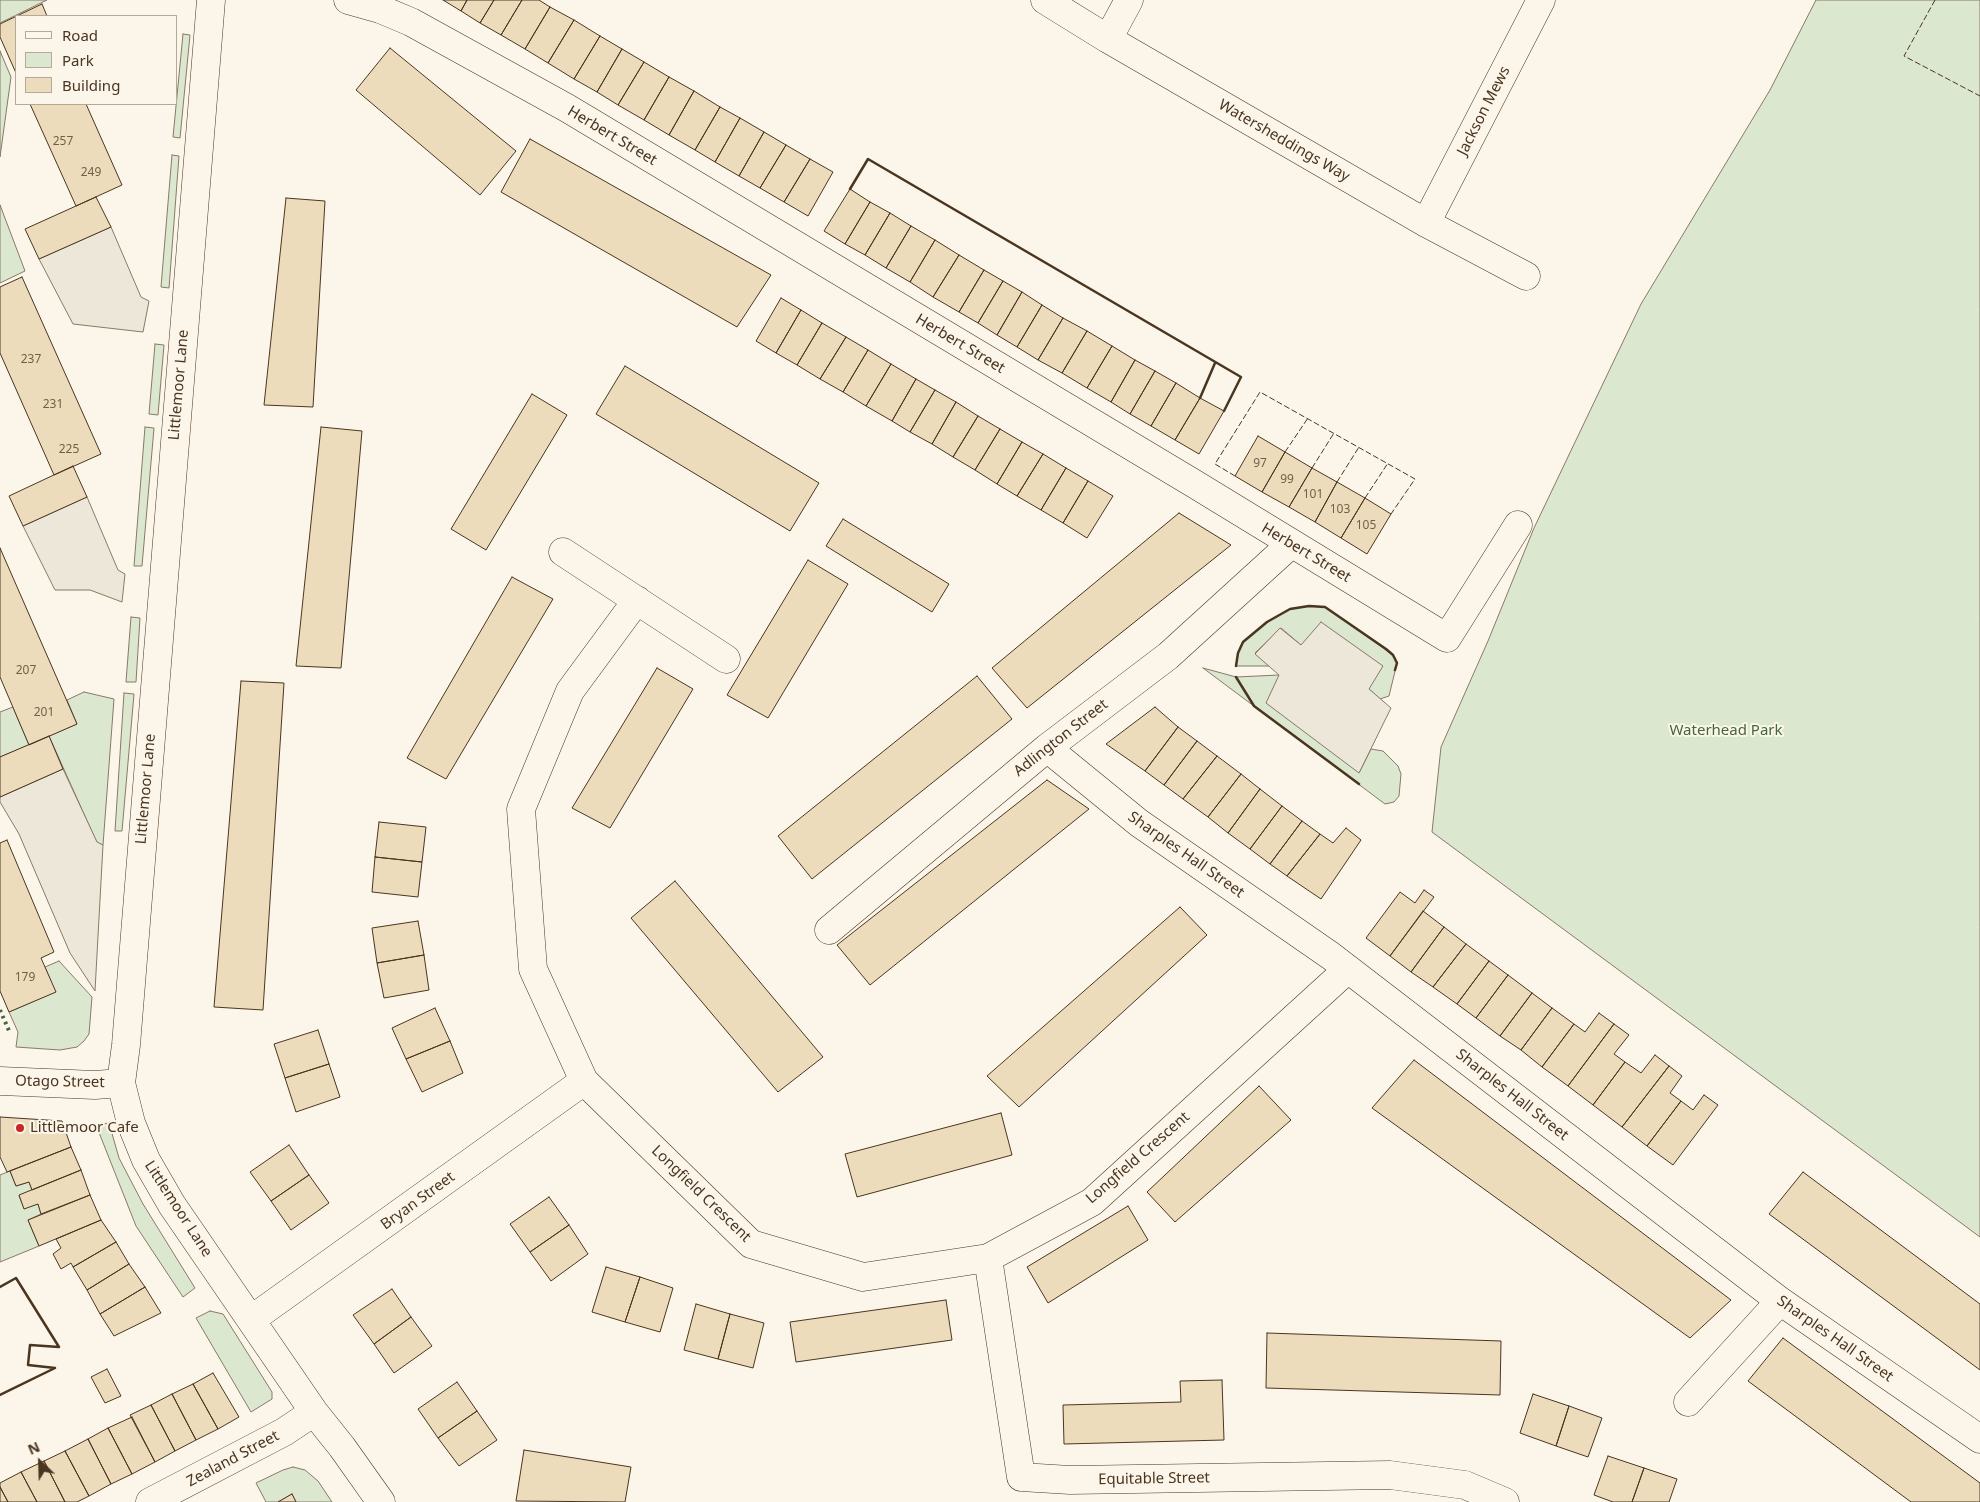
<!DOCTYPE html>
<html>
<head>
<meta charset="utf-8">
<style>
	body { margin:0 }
	#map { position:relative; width:1980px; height:1502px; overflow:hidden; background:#fbf6e9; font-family:"Noto Sans",sans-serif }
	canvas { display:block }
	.legend { position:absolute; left:15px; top:15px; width:162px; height:90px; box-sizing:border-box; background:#fbf6e9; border:1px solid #b4a999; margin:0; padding:6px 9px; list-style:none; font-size:15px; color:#4a3520 }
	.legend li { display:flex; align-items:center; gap:10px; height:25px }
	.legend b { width:25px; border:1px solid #b4a999 }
	.north { position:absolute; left:15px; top:1437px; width:50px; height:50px; -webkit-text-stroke:4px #fbf6e9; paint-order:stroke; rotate:336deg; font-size:14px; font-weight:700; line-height:20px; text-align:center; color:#4a3520 }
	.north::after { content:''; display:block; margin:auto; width:18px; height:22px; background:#4a3520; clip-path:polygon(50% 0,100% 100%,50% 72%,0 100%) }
</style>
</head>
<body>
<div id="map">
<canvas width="1980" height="1502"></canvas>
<ul class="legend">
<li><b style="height:6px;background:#fbf6e9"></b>Road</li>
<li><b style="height:14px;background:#dce7d0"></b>Park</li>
<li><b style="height:14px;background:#ecdcbc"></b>Building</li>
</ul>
<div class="north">N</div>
</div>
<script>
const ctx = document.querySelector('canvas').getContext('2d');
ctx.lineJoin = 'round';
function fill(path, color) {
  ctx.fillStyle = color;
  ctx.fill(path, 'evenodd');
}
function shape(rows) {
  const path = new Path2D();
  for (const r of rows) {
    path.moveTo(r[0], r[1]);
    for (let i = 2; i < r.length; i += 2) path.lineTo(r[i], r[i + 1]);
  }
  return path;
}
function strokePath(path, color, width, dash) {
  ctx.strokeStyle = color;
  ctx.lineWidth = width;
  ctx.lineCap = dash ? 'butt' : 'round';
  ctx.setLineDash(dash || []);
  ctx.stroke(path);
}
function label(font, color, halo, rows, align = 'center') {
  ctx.font = font + ' "Noto Sans",sans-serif';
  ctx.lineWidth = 4;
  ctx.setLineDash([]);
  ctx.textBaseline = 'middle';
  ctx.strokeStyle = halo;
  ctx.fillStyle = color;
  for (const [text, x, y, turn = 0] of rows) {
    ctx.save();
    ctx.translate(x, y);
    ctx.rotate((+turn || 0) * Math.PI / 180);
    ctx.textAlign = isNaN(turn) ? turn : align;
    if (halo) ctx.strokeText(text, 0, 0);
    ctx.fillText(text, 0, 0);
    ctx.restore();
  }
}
const green = shape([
	[0,0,47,0,0,23,0,0],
	[1816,0,1980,0,1980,1237,1432,832,1441,747,1488,641,1534,528,1641,304,1770,90,1816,0],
	[183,34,190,35,180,138,173,137,183,34],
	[0,51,11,77,0,157,0,51],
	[172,155,179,156,169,288,161,287,172,155],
	[0,205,25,271,0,283,0,205],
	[155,344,164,345,158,415,149,414,155,344],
	[145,427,154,428,142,566,134,566,145,427],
	[1309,606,1325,607,1393,655,1397,663,1389,696,1380,699,1369,689,1301,645,1281,628,1255,653,1269,666,1236,666,1238,653,1243,642,1267,622,1290,609,1309,606],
	[131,617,140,618,136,682,126,682,131,617],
	[1203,668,1236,677,1279,675,1359,773,1371,749,1383,751,1398,766,1401,774,1399,796,1394,802,1385,804,1203,668],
	[84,692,114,699,103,845,97,843,49,736,77,724,67,700,84,692],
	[124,693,134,694,122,831,115,831,124,693],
	[13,707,29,745,0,757,0,712,13,707],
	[59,961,92,997,89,1034,84,1041,77,1047,60,1050,16,1047,18,1032,9,1012,55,992,45,967,59,961],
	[109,1123,119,1158,143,1204,195,1288,183,1297,136,1226,96,1125,109,1123],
	[10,1171,16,1186,29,1182,32,1190,19,1196,24,1208,38,1204,41,1214,28,1220,39,1246,0,1262,0,1175,10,1171],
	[210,1311,223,1314,272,1392,272,1399,251,1412,196,1318,210,1311],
	[293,1467,305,1470,318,1481,332,1502,296,1502,292,1494,278,1502,266,1502,256,1483,283,1470,293,1467]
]);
fill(green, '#dce7d0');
strokePath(green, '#887966', 1);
const parking = shape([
	[111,227,141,297,149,301,143,332,73,324,39,259,111,227],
	[87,497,118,570,125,574,122,602,90,590,55,590,23,526,87,497],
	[1321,622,1383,666,1369,689,1391,708,1359,773,1266,703,1279,675,1255,654,1280,628,1301,645,1321,622],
	[63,769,97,842,103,845,95,991,70,953,19,834,0,802,0,797,63,769]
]);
fill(parking, '#ede7d9');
strokePath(parking, '#887966', 1);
const building = shape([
	[443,0,467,0,461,11,443,0],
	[467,0,494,0,480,23,461,11,467,0],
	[494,0,522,0,501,35,480,23,494,0],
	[522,0,539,0,550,7,525,49,501,35,522,0],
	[42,4,47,16,16,16,16,73,0,37,0,24,42,4],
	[550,7,574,20,548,63,525,49,550,7],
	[574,20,600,36,574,79,548,63,574,20],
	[600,36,622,49,597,92,574,79,600,36],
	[390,48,516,151,480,195,356,90,390,48],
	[622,49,644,62,618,105,597,92,622,49],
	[644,62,669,77,644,120,618,105,644,62],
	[669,77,694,91,669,135,644,120,669,77],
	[694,91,720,107,695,150,669,135,694,91],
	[30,104,86,104,122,185,76,206,30,104],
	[720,107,740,118,715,162,695,150,720,107],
	[740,118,764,132,739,176,715,162,740,118],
	[764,132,786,145,760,188,739,176,764,132],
	[530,139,771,275,737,327,501,192,530,139],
	[786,145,810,159,784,202,760,188,786,145],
	[810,159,833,172,808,216,784,202,810,159],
	[850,189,870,202,845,244,824,231,850,189],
	[96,197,111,227,39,259,25,229,96,197],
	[286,198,325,201,313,407,264,405,286,198],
	[870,202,890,213,865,255,845,244,870,202],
	[890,213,911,226,886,268,865,255,890,213],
	[911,226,935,240,910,282,886,268,911,226],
	[935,240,959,255,933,297,910,282,935,240],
	[959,255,984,270,959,312,933,297,959,255],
	[984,270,1003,281,978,323,959,312,984,270],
	[22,277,101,454,54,475,0,353,0,287,22,277],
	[1003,281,1022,292,997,335,978,323,1003,281],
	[1022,292,1042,305,1017,347,997,335,1022,292],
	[781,298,801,310,776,353,756,341,781,298],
	[1042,305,1063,318,1038,360,1017,347,1042,305],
	[801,310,822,323,797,365,776,353,801,310],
	[1063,318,1087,331,1062,373,1038,360,1063,318],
	[822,323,846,337,820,379,797,365,822,323],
	[1087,331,1112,346,1087,388,1062,373,1087,331],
	[846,337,868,350,843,392,820,379,846,337],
	[1112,346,1135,360,1111,402,1087,388,1112,346],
	[868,350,891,364,866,406,843,392,868,350],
	[1135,360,1155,371,1130,414,1111,402,1135,360],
	[891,364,916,379,892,421,866,406,891,364],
	[625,366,819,483,790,531,596,414,625,366],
	[1155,371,1176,383,1151,426,1130,414,1155,371],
	[916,379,935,390,910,432,892,421,916,379],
	[1176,383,1200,398,1175,440,1151,426,1176,383],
	[935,390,956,402,932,444,910,432,935,390],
	[532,394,567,415,486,550,451,529,532,394],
	[1200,398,1224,411,1199,454,1175,440,1200,398],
	[956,402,978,416,953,457,932,444,956,402],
	[978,416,1000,429,975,470,953,457,978,416],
	[321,427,362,431,341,668,296,666,321,427],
	[1000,429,1022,442,997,484,975,470,1000,429],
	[1258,436,1285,452,1262,492,1235,476,1258,436],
	[1022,442,1043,454,1017,496,997,484,1022,442],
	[1285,452,1312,468,1289,507,1262,492,1285,452],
	[1043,454,1066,468,1041,510,1017,496,1043,454],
	[73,466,87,497,23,526,9,496,73,466],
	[1066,468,1088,481,1063,523,1041,510,1066,468],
	[1312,468,1337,482,1315,522,1289,507,1312,468],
	[1088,481,1113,496,1087,538,1063,523,1088,481],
	[1337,482,1365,498,1341,538,1315,522,1337,482],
	[1365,498,1391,514,1367,554,1341,538,1365,498],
	[1179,513,1231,545,1027,708,992,668,1179,513],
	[843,519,949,584,932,612,826,546,843,519],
	[0,548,77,724,29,745,0,677,0,548],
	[808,560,848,584,768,718,727,695,808,560],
	[512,577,553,599,446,779,407,758,512,577],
	[657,668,693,689,610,828,572,808,657,668],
	[977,676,1012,719,812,879,778,836,977,676],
	[241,681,284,683,263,1010,214,1007,241,681],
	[1155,707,1178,727,1145,771,1106,744,1155,707],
	[1178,727,1197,741,1164,785,1145,771,1178,727],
	[49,736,63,769,0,797,0,757,49,736],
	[1197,741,1217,756,1183,799,1164,785,1197,741],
	[1217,756,1241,774,1208,817,1183,799,1217,756],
	[1241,774,1260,789,1228,833,1208,817,1241,774],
	[1047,780,1089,809,870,985,837,945,1047,780],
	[1260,789,1282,806,1250,849,1228,833,1260,789],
	[1282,806,1302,821,1270,864,1250,849,1282,806],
	[1302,821,1320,834,1287,876,1270,864,1302,821],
	[379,822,426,827,422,862,375,857,379,822],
	[1346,828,1361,840,1321,899,1287,876,1320,834,1333,843,1346,828],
	[7,840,54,952,41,958,56,992,9,1012,0,991,0,843,7,840],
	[375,857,422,862,418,897,372,892,375,857],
	[675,881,823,1057,778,1092,631,918,675,881],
	[1424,890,1434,897,1390,956,1366,938,1400,892,1415,903,1424,890],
	[1180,907,1207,935,1019,1107,987,1076,1180,907],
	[1423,911,1444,927,1411,972,1390,956,1423,911],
	[418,921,424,955,377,963,372,928,418,921],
	[1444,927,1466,944,1433,987,1411,972,1444,927],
	[1466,944,1489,961,1457,1004,1433,987,1466,944],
	[424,955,429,990,384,998,377,963,424,955],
	[1489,961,1508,975,1476,1018,1457,1004,1489,961],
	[1508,975,1532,993,1500,1036,1476,1018,1508,975],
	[1532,993,1552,1008,1521,1050,1500,1036,1532,993],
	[435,1008,450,1041,406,1059,392,1028,435,1008],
	[1552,1008,1574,1024,1542,1067,1521,1050,1552,1008],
	[1599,1013,1614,1024,1568,1086,1542,1067,1574,1024,1585,1032,1599,1013],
	[1614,1024,1629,1035,1614,1054,1625,1062,1593,1105,1568,1086,1614,1024],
	[318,1030,329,1064,285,1078,274,1044,318,1030],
	[450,1041,463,1073,422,1092,406,1059,450,1041],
	[1655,1055,1669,1066,1622,1127,1593,1105,1625,1062,1641,1073,1655,1055],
	[1414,1060,1731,1300,1690,1338,1372,1108,1414,1060],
	[329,1064,340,1097,296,1112,285,1078,329,1064],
	[1669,1066,1682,1076,1670,1093,1681,1101,1647,1146,1622,1127,1669,1066],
	[1259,1086,1291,1120,1175,1222,1147,1192,1259,1086],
	[1704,1095,1718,1105,1673,1165,1647,1146,1681,1101,1693,1110,1704,1095],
	[1001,1113,1012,1155,857,1197,845,1154,1001,1113],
	[0,1117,62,1121,71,1147,7,1172,0,1157,0,1117],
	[289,1145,309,1175,271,1201,250,1172,289,1145],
	[71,1147,81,1170,32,1190,29,1182,16,1186,10,1171,71,1147],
	[81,1170,90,1195,41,1214,38,1204,24,1209,19,1195,81,1170],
	[1803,1172,1980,1304,1980,1370,1769,1214,1803,1172],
	[309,1175,329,1203,291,1230,271,1201,309,1175],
	[90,1195,101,1220,39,1246,28,1220,90,1195],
	[549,1197,569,1225,530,1252,510,1224,549,1197],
	[1128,1206,1148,1240,1048,1303,1027,1267,1128,1206],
	[101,1220,116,1242,73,1267,71,1263,61,1269,53,1254,61,1248,56,1239,101,1220],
	[569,1225,588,1254,551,1281,530,1252,569,1225],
	[116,1242,129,1264,87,1290,73,1267,116,1242],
	[129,1264,145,1287,100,1314,87,1290,129,1264],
	[606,1267,640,1277,625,1322,592,1312,606,1267],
	[640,1277,673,1288,660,1332,625,1322,640,1277],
	[145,1287,161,1313,114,1336,100,1314,145,1287],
	[392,1289,411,1317,374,1344,353,1315,392,1289],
	[946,1300,952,1340,796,1362,790,1322,946,1300],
	[696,1304,730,1314,718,1359,684,1350,696,1304],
	[730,1314,764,1323,753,1368,718,1359,730,1314],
	[411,1317,432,1346,394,1373,374,1344,411,1317],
	[1267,1333,1501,1341,1500,1395,1266,1388,1267,1333],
	[1783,1338,1980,1483,1980,1502,1911,1502,1748,1381,1783,1338],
	[107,1369,121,1396,105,1403,91,1377,107,1369],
	[213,1373,239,1417,218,1429,193,1384,213,1373],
	[1222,1380,1224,1440,1064,1444,1063,1405,1181,1402,1180,1381,1222,1380],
	[457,1382,477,1411,438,1438,418,1409,457,1382],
	[193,1384,218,1429,196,1440,172,1394,193,1384],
	[172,1394,196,1440,175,1451,151,1405,172,1394],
	[1533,1394,1569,1406,1556,1446,1520,1433,1533,1394],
	[151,1405,175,1451,155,1462,130,1415,151,1405],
	[1569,1406,1602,1418,1588,1457,1556,1446,1569,1406],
	[477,1411,497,1440,459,1466,438,1438,477,1411],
	[132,1417,155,1462,132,1474,108,1428,132,1417],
	[108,1428,132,1474,111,1484,88,1439,108,1428],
	[88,1439,111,1484,89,1496,65,1451,88,1439],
	[524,1450,631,1467,625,1502,516,1501,524,1450],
	[65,1451,89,1496,77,1502,65,1502,44,1461,65,1451],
	[1608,1456,1644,1468,1632,1502,1613,1502,1594,1495,1608,1456],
	[44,1461,65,1502,37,1502,21,1472,44,1461],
	[1644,1468,1677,1479,1669,1502,1632,1502,1644,1468],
	[21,1472,37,1502,8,1502,0,1487,0,1483,21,1472],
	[0,1487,8,1502,0,1502,0,1487],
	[292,1494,296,1502,278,1502,292,1494]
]);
fill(building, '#ecdcbc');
strokePath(building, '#4a3520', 1);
const minor = shape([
	[211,0,126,1045,121,1083,131,1123,146,1160,172,1205,314,1412,342,1447,381,1502],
	[348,0,380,9,411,22,567,108,1193,483,1447,638,1518,525],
	[1045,0,1108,39,1426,223,1526,276],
	[1108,39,1129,0],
	[1426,223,1541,0],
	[563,552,726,659],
	[637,600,570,691,521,809,533,969,584,1081,751,1244,863,1277,988,1258,1092,1202,1348,969],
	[1047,748,1139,823,1331,956,1780,1301,1980,1439],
	[829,930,1047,748,1168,656,1291,544],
	[0,1081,95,1085,121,1083],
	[988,1258,1021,1477,1070,1480,1390,1475,1465,1485,1505,1502],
	[252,1319,584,1081],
	[1688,1402,1780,1301],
	[150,1502,284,1432,314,1412]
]);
strokePath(minor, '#4a3520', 29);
strokePath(minor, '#fbf6e9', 28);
strokePath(shape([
	[0,1010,10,1033]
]), '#436837', 4, [2.5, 4]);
strokePath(shape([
	[1935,0,1904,56,1980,96],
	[1285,452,1308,418],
	[1312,468,1334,433],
	[1235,476,1215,464,1260,392,1415,479,1391,514],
	[1337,482,1359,447],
	[1365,498,1388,463]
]), '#4a3520', 1, [6, 2.5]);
strokePath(shape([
	[850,189,868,159,1241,377,1224,411],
	[1200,398,1215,363],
	[1236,666,1238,653,1243,642,1267,622,1290,609,1309,606,1325,607,1386,649,1393,655,1397,663,1395,670],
	[1236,677,1254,706,1359,784],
	[0,1287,16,1278,59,1347,30,1345,28,1365,55,1368,0,1395]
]), '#4a3520', 2.5);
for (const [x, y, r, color] of [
	[20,1128,5,"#c62828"]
]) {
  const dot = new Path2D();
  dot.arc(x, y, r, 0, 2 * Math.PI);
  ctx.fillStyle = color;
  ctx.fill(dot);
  strokePath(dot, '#fbf6e9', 2);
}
label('12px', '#725f47', null, [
	["257",63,142],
	["249",91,173],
	["237",31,360],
	["231",53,405],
	["225",69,450],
	["97",1260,464],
	["99",1287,480],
	["101",1313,495],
	["103",1340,510],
	["105",1366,526],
	["207",26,671],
	["201",44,713],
	["179",25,978]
]);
label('15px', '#4a3520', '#fbf6e9', [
	["Jackson Mews",1484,111,-63],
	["Herbert Street",612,136,31],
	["Watersheddings Way",1284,141,30],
	["Herbert Street",960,344,31],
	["Littlemoor Lane",179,385,-85],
	["Herbert Street",1306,553,31],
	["Adlington Street",1061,738,-38],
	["Littlemoor Lane",146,789,-85],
	["Sharples Hall Street",1186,855,35],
	["Otago Street",60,1082,1],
	["Sharples Hall Street",1512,1095,38],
	["Longfield Crescent",1138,1158,-41],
	["Longfield Crescent",701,1194,44],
	["Bryan Street",418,1201,-36],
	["Littlemoor Lane",178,1209,57],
	["Sharples Hall Street",1835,1339,35],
	["Zealand Street",233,1459,-28],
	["Equitable Street",1154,1479,-1]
]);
label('15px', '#436837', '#fbf6e9', [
	["Waterhead Park",1726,731]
]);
label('15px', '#4a3520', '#fbf6e9', [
	["Littlemoor Cafe",30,1128]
], 'left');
</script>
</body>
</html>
